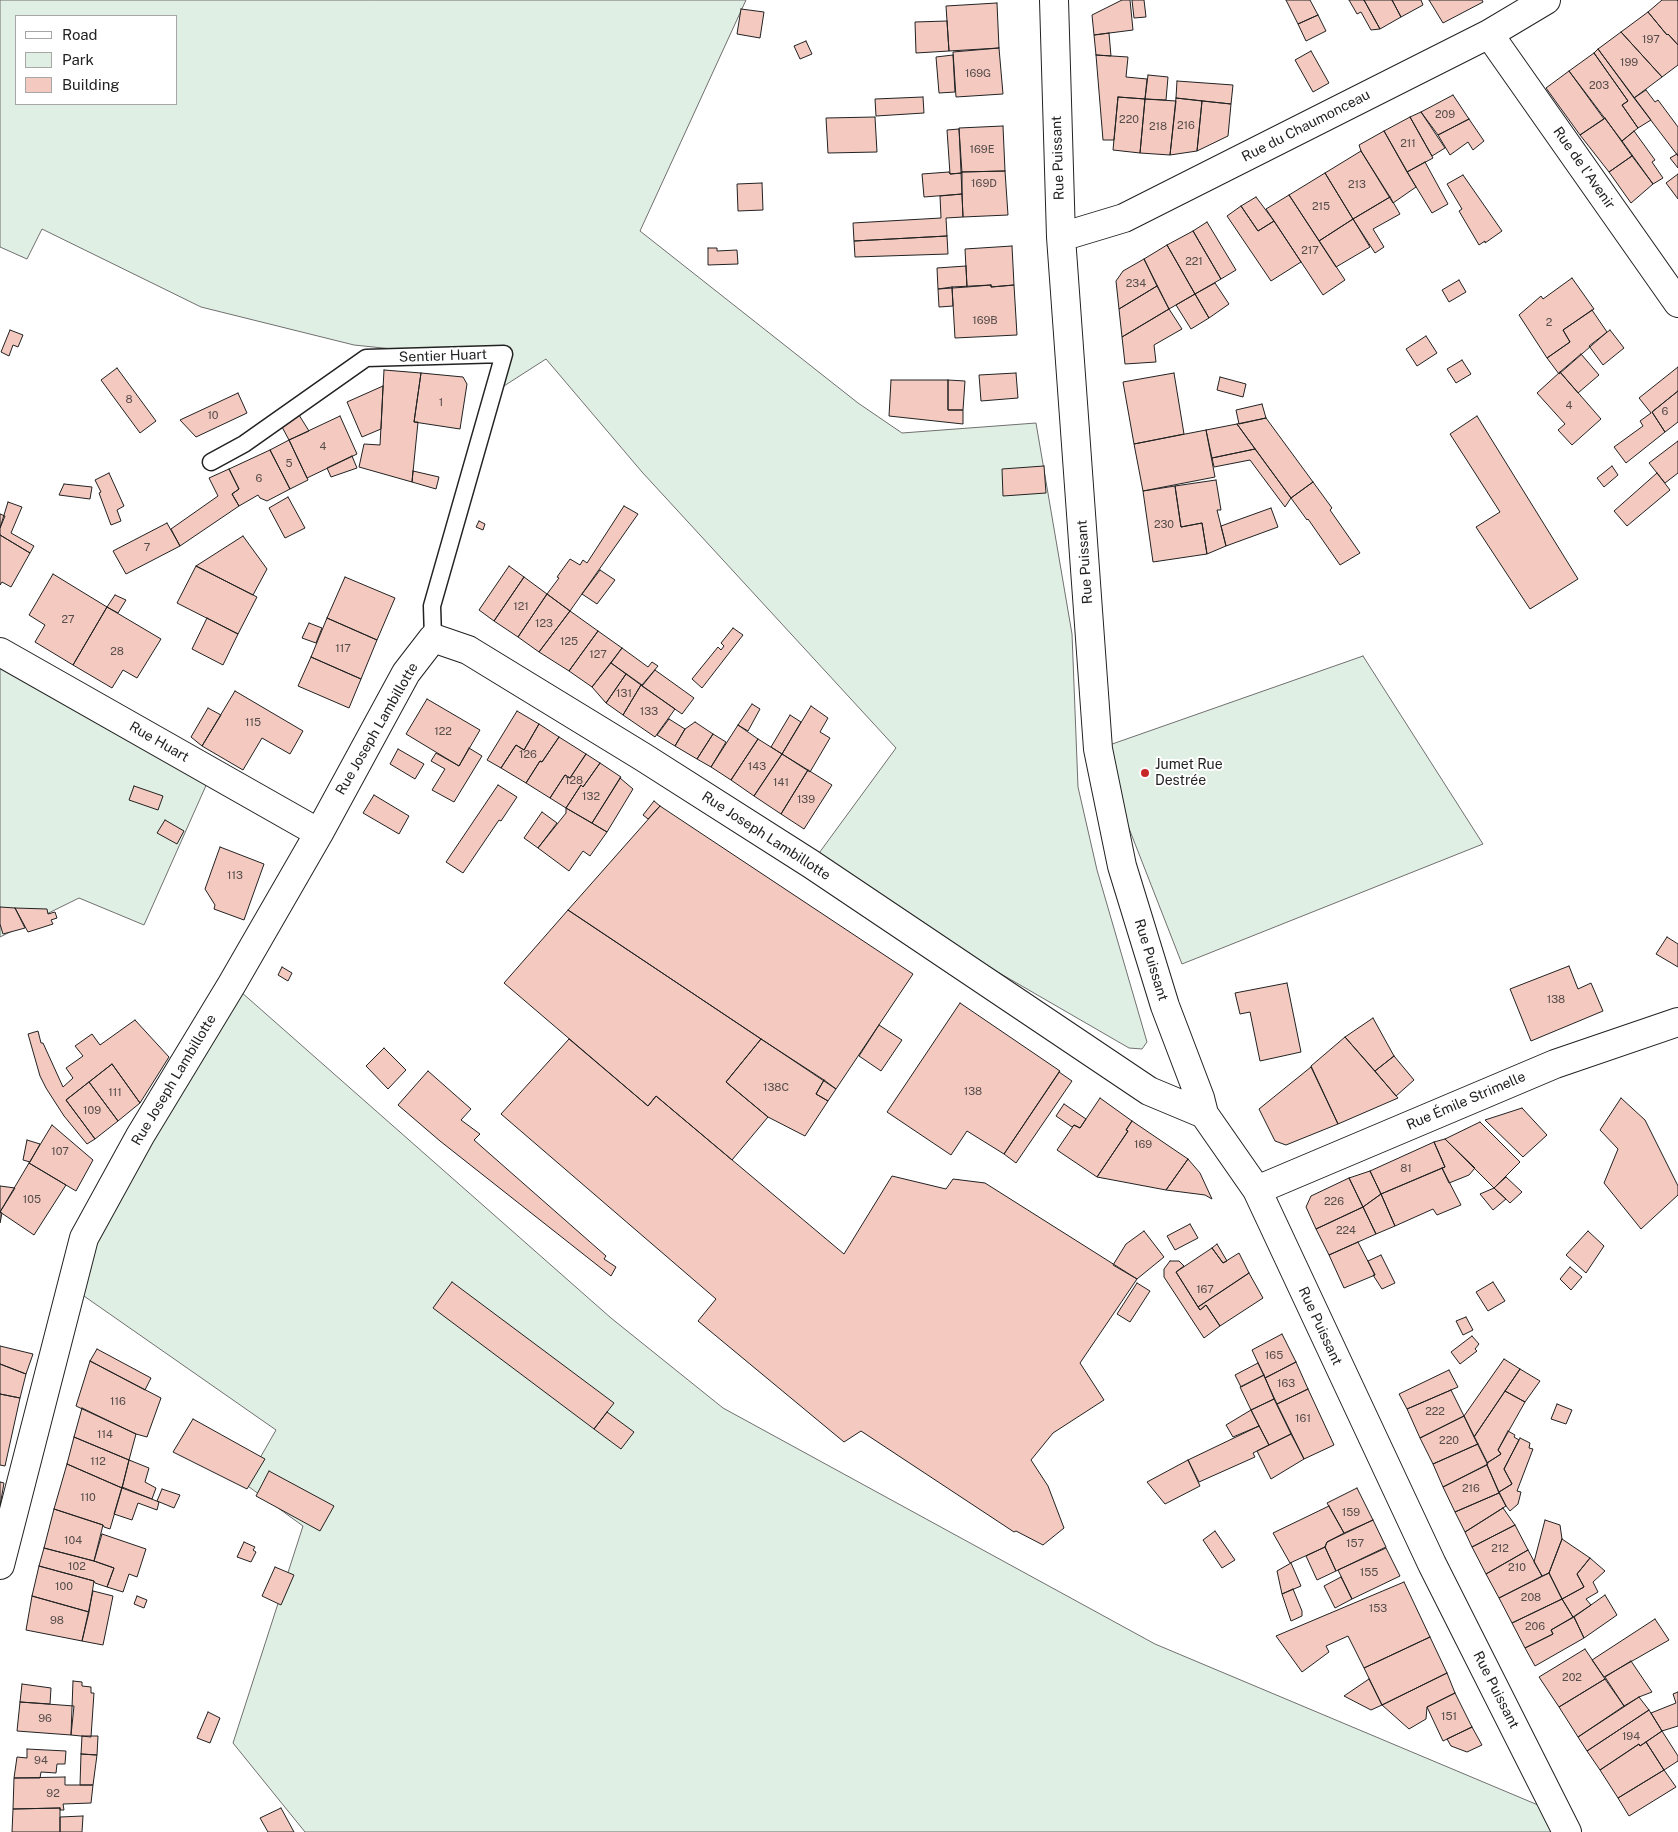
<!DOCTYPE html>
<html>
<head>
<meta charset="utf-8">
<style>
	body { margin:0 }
	#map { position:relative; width:1678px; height:1832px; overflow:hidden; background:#fff; font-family:"Public Sans",sans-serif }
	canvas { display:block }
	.legend { position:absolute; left:15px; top:15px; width:162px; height:90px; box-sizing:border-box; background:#fff; border:1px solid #a7a7a7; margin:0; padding:6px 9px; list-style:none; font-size:15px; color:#222 }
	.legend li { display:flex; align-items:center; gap:10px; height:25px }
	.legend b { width:25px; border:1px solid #a7a7a7 }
</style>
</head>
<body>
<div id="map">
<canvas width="1678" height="1832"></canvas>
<ul class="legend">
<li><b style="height:6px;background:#fff"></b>Road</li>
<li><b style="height:14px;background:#e0efe3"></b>Park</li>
<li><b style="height:14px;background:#f3c9c0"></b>Building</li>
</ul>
</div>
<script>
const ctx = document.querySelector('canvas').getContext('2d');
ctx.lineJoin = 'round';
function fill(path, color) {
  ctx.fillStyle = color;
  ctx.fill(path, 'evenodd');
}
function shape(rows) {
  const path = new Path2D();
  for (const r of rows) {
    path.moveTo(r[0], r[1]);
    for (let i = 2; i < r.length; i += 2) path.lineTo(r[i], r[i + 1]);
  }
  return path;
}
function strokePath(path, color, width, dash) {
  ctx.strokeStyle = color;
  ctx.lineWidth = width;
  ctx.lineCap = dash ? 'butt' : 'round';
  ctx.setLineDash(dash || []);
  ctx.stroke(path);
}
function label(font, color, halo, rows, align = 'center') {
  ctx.font = font + ' "Public Sans",sans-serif';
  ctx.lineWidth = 4;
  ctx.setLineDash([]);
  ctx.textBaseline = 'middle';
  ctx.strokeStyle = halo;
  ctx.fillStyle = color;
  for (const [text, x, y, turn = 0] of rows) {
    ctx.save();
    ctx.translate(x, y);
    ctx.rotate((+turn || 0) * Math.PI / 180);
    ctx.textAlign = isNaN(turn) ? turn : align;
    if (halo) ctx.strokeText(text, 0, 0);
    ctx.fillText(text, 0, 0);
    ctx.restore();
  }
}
const green = shape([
	[0,0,746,0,640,231,858,403,902,433,1036,423,1072,634,1078,787,1097,870,1147,1042,1142,1049,1129,1048,811,864,896,748,642,472,546,359,493,393,503,355,460,356,354,345,201,307,42,229,27,259,0,247,0,0],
	[16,16,176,16,176,104,16,104,16,16],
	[0,652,212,772,144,925,79,898,0,937,0,652],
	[1363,656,1483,844,1182,964,1098,749,1363,656],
	[232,984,611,1318,723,1408,1155,1644,1557,1813,1565,1832,305,1832,233,1743,303,1526,245,1484,276,1430,71,1287,232,984]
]);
fill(green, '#e0efe3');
strokePath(green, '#6f6f6f', 1);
const building = shape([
	[1122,0,1130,0,1133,30,1094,35,1092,15,1122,0],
	[1132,0,1144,0,1146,17,1134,18,1132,0],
	[1286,0,1310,0,1318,15,1298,24,1286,0],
	[1349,0,1364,0,1380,29,1371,30,1361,12,1357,14,1349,0],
	[1364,0,1392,0,1401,17,1380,29,1364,0],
	[1392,0,1421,0,1423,5,1401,17,1392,0],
	[1429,0,1482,0,1483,2,1443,23,1429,0],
	[1662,0,1677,0,1678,1,1678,45,1668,34,1667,35,1648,12,1662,0],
	[997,3,999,48,949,51,946,6,997,3],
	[741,9,764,12,760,38,737,34,741,9],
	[1648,12,1667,35,1668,34,1678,45,1678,65,1662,77,1621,32,1648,12],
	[1318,15,1326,31,1306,41,1298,24,1318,15],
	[947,21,949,51,916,53,915,22,947,21],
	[1621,32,1662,77,1634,98,1598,49,1621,32],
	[1109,33,1111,56,1096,55,1094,35,1109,33],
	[806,41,812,54,800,59,794,46,806,41],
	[999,48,1003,94,956,97,953,52,999,48],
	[1598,49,1651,120,1638,128,1622,105,1628,101,1594,53,1598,49],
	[1311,51,1329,83,1313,92,1295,60,1311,51],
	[1594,53,1628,101,1622,105,1638,128,1622,141,1569,71,1594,53],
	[953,55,955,92,939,93,936,57,953,55],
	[1096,55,1128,57,1126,77,1147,79,1145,99,1118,97,1114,140,1103,140,1096,55],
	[1569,71,1604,119,1580,135,1546,88,1569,71],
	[1148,75,1168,77,1166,100,1145,99,1148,75],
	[1177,81,1233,85,1231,104,1176,98,1177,81],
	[1646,90,1655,102,1658,100,1678,127,1678,156,1634,98,1646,90],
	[1453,95,1469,119,1438,135,1421,112,1453,95],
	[923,97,924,113,876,116,875,99,923,97],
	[1118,97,1145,99,1140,153,1113,150,1118,97],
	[1176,98,1202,101,1197,151,1170,155,1176,98],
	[1145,99,1176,101,1170,155,1140,153,1145,99],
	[1202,101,1231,104,1228,136,1197,151,1202,101],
	[1421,112,1445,148,1432,156,1410,117,1421,112],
	[875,117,877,152,828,153,826,118,875,117],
	[1410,117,1433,158,1407,172,1384,131,1410,117],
	[1605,118,1632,156,1609,172,1580,135,1605,118],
	[1469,119,1484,141,1473,150,1468,142,1450,155,1438,135,1469,119],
	[1003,126,1005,171,961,172,959,128,1003,126],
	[959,129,962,173,950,174,947,130,959,129],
	[1384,131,1416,187,1393,203,1361,151,1359,145,1384,131],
	[1634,131,1655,160,1652,162,1663,178,1653,184,1622,141,1634,131],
	[1361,151,1390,197,1353,219,1325,173,1361,151],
	[1677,154,1678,156,1678,168,1670,158,1677,154],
	[1632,156,1653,184,1631,203,1609,172,1632,156],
	[1425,162,1448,204,1432,213,1407,172,1425,162],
	[1005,171,1008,215,963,217,961,172,1005,171],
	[949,172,950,174,962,173,962,194,924,197,922,174,949,172],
	[1325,173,1353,219,1319,241,1289,195,1325,173],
	[1678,174,1678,199,1666,183,1678,174],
	[1463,175,1502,231,1485,243,1485,241,1479,245,1459,211,1462,209,1447,184,1463,175],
	[762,183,763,210,738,211,737,184,762,183],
	[962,194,963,217,946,218,947,236,854,241,853,223,941,218,940,196,962,194],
	[1289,195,1345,280,1323,295,1266,209,1289,195],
	[1256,197,1274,221,1258,231,1241,206,1256,197],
	[1390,197,1400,214,1373,229,1384,247,1375,253,1353,219,1390,197],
	[1241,206,1258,231,1274,221,1301,262,1271,281,1227,216,1241,206],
	[1353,219,1370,247,1336,267,1319,241,1353,219],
	[1207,222,1236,270,1221,279,1193,231,1207,222],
	[1193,231,1221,279,1195,294,1167,245,1193,231],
	[947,236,948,254,855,257,854,241,947,236],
	[1167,245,1195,294,1169,309,1144,259,1167,245],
	[1012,246,1014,285,991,287,991,285,967,287,965,249,1012,246],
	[708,248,717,248,717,251,737,250,738,264,708,265,708,248],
	[1144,259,1157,286,1119,309,1116,281,1123,271,1144,259],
	[966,266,967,287,938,289,937,268,966,266],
	[1572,278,1594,309,1563,330,1570,342,1547,358,1519,315,1541,296,1543,299,1572,278],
	[1459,280,1466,292,1449,302,1442,290,1459,280],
	[1215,283,1229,304,1209,318,1195,294,1215,283],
	[991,285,991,287,1014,285,1017,335,955,338,952,287,991,285],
	[1157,286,1169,309,1122,337,1119,309,1157,286],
	[952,287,953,306,939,307,938,289,952,287],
	[1195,294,1209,318,1191,329,1176,305,1195,294],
	[1169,309,1182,329,1154,345,1156,362,1125,364,1122,337,1169,309],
	[1592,310,1607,332,1559,374,1547,358,1570,342,1563,330,1592,310],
	[10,330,23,335,18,347,13,345,9,356,1,352,10,330],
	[1610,330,1624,348,1603,365,1589,346,1610,330],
	[1426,336,1437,353,1417,366,1406,349,1426,336],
	[1581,354,1599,375,1578,393,1560,372,1581,354],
	[1462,360,1471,374,1456,383,1447,369,1462,360],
	[1678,367,1678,391,1652,412,1665,432,1626,463,1614,447,1643,426,1640,421,1651,413,1639,398,1678,367],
	[117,368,156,421,140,433,101,380,117,368],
	[384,370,421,373,414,422,418,422,412,482,359,467,364,444,380,445,384,370],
	[1560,372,1601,419,1572,445,1558,430,1565,424,1537,393,1560,372],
	[421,373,463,377,467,384,460,429,414,422,421,373],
	[1016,373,1018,398,981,401,979,375,1016,373],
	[1174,373,1184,434,1134,444,1123,382,1174,373],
	[1220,377,1246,384,1243,397,1217,390,1220,377],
	[891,380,948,380,948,410,963,410,963,424,889,416,891,380],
	[948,380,965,381,963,410,948,410,948,380],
	[383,386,381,429,362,437,347,402,383,386],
	[1678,391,1678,422,1665,432,1652,412,1678,391],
	[238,393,247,413,196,437,180,420,238,393],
	[1262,404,1266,418,1239,424,1236,410,1262,404],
	[299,415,309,431,289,440,282,427,299,415],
	[340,416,357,454,307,478,289,440,340,416],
	[1477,416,1578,579,1530,609,1476,527,1500,512,1450,434,1477,416],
	[1266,418,1313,482,1291,498,1237,424,1266,418],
	[1237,424,1255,449,1212,458,1206,430,1237,424],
	[1206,430,1215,477,1143,491,1134,444,1206,430],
	[289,440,308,480,290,489,270,450,289,440],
	[1678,441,1678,473,1665,483,1649,463,1678,441],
	[1255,449,1291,498,1285,507,1250,460,1214,467,1212,458,1255,449],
	[270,450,290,489,267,501,260,498,258,495,239,506,232,494,239,489,229,469,270,450],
	[352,456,357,468,331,477,327,468,352,456],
	[1044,466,1046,493,1003,496,1002,469,1044,466],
	[1612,466,1618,475,1604,487,1597,478,1612,466],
	[229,469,239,489,232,494,239,506,180,546,171,529,218,496,209,478,229,469],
	[413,471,439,477,436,489,412,482,413,471],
	[109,473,124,506,117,510,121,521,111,525,99,493,101,492,95,480,109,473],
	[1657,473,1670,490,1627,526,1614,511,1657,473],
	[1216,480,1221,510,1217,510,1226,546,1207,554,1202,523,1181,527,1175,486,1216,480],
	[1313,482,1332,508,1330,510,1360,553,1340,565,1308,519,1307,520,1291,498,1313,482],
	[64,484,92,487,90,499,59,495,64,484],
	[1175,486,1181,527,1202,523,1207,554,1153,562,1143,491,1175,486],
	[288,497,305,528,285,538,269,508,288,497],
	[8,502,22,507,11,533,34,546,30,553,0,535,0,528,8,502],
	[624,506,638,514,570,611,547,594,559,578,557,577,570,559,580,565,583,560,587,563,624,506],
	[1271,508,1278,527,1226,546,1221,526,1271,508],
	[0,514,5,516,0,528,0,514],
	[479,521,485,524,483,530,476,527,479,521],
	[167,523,180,546,126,574,113,551,167,523],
	[0,535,30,553,11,587,2,582,0,585,0,535],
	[243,536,267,569,253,595,196,566,243,536],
	[196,566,257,597,238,634,177,603,196,566],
	[509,566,524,577,494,621,479,610,509,566],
	[600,570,615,580,597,604,582,594,600,570],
	[53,574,107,607,73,665,35,642,45,625,29,615,53,574],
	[345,577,395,598,377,640,327,618,345,577],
	[524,577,547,594,518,637,494,621,524,577],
	[547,594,570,611,539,652,518,637,547,594],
	[115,595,126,600,118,613,107,607,115,595],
	[107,607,161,639,137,678,123,670,112,688,73,665,107,607],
	[570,611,598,631,569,671,539,652,570,611],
	[207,618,238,634,223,665,192,649,207,618],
	[327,618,377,640,361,679,311,657,327,618],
	[309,623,322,628,316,643,302,638,309,623],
	[733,628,743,635,702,688,692,679,718,647,721,650,724,646,721,643,733,628],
	[598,631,622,648,592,687,569,671,598,631],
	[622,648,648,667,652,662,658,666,642,685,611,663,622,648],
	[311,657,361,679,349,708,298,686,311,657],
	[611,663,626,674,606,703,592,687,611,663],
	[655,670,694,698,682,714,642,686,655,670],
	[626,674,641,685,623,715,606,703,626,674],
	[641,685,675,709,655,737,623,715,641,685],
	[235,691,303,731,290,754,262,738,243,770,202,746,235,691],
	[427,699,480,730,459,766,406,734,427,699],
	[752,704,760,709,748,731,738,725,752,704],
	[811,706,828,718,820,732,830,738,810,772,782,754,811,706],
	[208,708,221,715,202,746,191,737,208,708],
	[517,711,539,724,524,750,516,745,501,768,487,760,517,711],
	[790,715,801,722,782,754,771,747,790,715],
	[669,719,685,729,675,746,657,735,669,719],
	[695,722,713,734,697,759,675,746,685,729,695,722],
	[539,724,559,737,542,762,540,761,526,783,501,768,516,745,524,750,539,724],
	[738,725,758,739,731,780,711,767,738,725],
	[713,734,726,742,711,767,697,759,713,734],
	[559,737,586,754,570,778,565,775,550,798,526,783,540,761,542,762,559,737],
	[758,739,782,754,754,796,731,780,758,739],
	[469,748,482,756,454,802,432,790,445,769,431,761,436,753,459,766,469,748],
	[398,749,424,764,415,779,390,764,398,749],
	[586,754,600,763,583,787,581,785,566,808,550,798,565,775,570,778,586,754],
	[782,754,808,770,781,814,754,796,782,754],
	[600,763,621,777,592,823,566,808,581,785,583,787,600,763],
	[808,770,832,785,804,829,781,814,808,770],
	[620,778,633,789,607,832,592,823,620,778],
	[498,785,517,797,501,821,499,820,463,873,446,862,498,785],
	[134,786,163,796,158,810,129,800,134,786],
	[374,795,409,816,399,834,363,813,374,795],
	[654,801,660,806,648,819,643,815,654,801],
	[660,806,913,974,836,1089,568,910,660,806],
	[566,808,607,832,590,856,583,851,569,871,538,848,566,813,566,808],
	[542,812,557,823,538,848,524,838,542,812],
	[165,820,184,831,177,844,157,833,165,820],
	[220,847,264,864,244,920,214,909,215,905,205,889,220,847],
	[0,907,15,908,25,928,3,934,0,924,0,907],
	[15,908,47,909,48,914,55,912,57,918,51,920,53,924,28,932,15,908],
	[568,910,761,1039,726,1082,768,1117,732,1160,656,1096,648,1106,504,983,568,910],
	[1667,937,1678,944,1678,967,1656,954,1667,937],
	[1569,966,1578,989,1591,983,1603,1011,1531,1041,1510,989,1569,966],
	[282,967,292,973,288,981,278,975,282,967],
	[1287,983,1301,1052,1260,1061,1250,1012,1240,1014,1235,993,1287,983],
	[960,1003,1060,1071,1004,1154,967,1131,951,1155,887,1112,960,1003],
	[1373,1018,1394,1056,1375,1071,1345,1037,1373,1018],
	[135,1020,169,1057,140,1103,112,1064,66,1100,95,1139,87,1144,64,1116,46,1088,40,1076,28,1034,38,1031,41,1043,43,1043,63,1087,73,1078,66,1068,83,1056,75,1046,92,1034,100,1045,135,1020],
	[879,1025,902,1040,881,1071,859,1056,879,1025],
	[1345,1037,1398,1098,1338,1124,1311,1066,1345,1037],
	[569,1039,648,1106,656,1096,844,1254,892,1176,946,1189,953,1179,985,1183,1137,1279,1080,1363,1104,1400,1053,1433,1031,1460,1048,1486,1064,1528,1043,1545,1016,1531,1014,1532,861,1431,844,1442,698,1321,716,1299,501,1114,569,1039],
	[761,1039,824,1080,816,1094,828,1101,805,1136,768,1117,726,1082,761,1039],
	[384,1048,406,1070,388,1089,366,1066,384,1048],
	[1394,1056,1414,1080,1396,1096,1375,1071,1394,1056],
	[112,1064,140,1103,118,1121,89,1082,112,1064],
	[1311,1067,1338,1124,1286,1145,1275,1141,1259,1109,1311,1067],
	[428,1071,471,1109,461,1120,480,1134,474,1140,606,1256,604,1259,616,1267,611,1276,440,1141,398,1105,428,1071],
	[1059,1072,1072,1081,1016,1163,1004,1154,1059,1072],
	[824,1080,836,1089,828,1101,816,1094,824,1080],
	[89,1082,118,1121,95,1139,66,1100,89,1082],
	[1100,1098,1132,1121,1126,1130,1128,1131,1097,1177,1057,1150,1074,1125,1080,1128,1100,1098],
	[1621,1098,1645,1120,1678,1186,1678,1195,1641,1229,1604,1183,1618,1149,1600,1130,1621,1098],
	[1064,1104,1086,1119,1080,1128,1074,1125,1072,1127,1056,1116,1064,1104],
	[1522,1108,1547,1135,1523,1157,1485,1120,1522,1108],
	[1132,1121,1188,1159,1166,1190,1097,1177,1128,1131,1126,1130,1132,1121],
	[1480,1122,1520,1162,1494,1188,1445,1139,1480,1122],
	[52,1125,93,1160,76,1191,29,1163,52,1125],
	[1445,1139,1475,1168,1469,1175,1449,1183,1442,1168,1445,1167,1434,1142,1445,1139],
	[27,1140,40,1144,30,1162,23,1160,27,1140],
	[1434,1142,1445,1167,1381,1194,1370,1171,1434,1142],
	[1188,1159,1200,1173,1212,1199,1205,1195,1166,1190,1188,1159],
	[29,1163,66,1185,34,1235,0,1212,29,1163],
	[1442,1168,1461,1205,1437,1215,1433,1209,1395,1226,1381,1194,1442,1168],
	[1370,1171,1381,1194,1363,1207,1349,1178,1370,1171],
	[1506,1177,1522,1192,1510,1203,1494,1188,1506,1177],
	[1349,1178,1363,1207,1316,1229,1306,1207,1311,1196,1349,1178],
	[0,1186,15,1188,0,1212,2,1213,0,1223,0,1186],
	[1494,1188,1506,1199,1493,1210,1480,1194,1494,1188],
	[1381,1194,1395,1226,1376,1234,1363,1207,1381,1194],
	[1363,1207,1376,1234,1329,1255,1316,1229,1363,1207],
	[1190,1224,1198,1238,1175,1250,1167,1236,1190,1224],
	[1144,1231,1164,1257,1137,1279,1113,1265,1126,1244,1144,1231],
	[1588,1231,1604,1246,1586,1273,1566,1255,1588,1231],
	[1358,1242,1375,1275,1344,1288,1329,1255,1358,1242],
	[1217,1244,1227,1261,1223,1263,1212,1248,1217,1244],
	[1212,1248,1223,1263,1239,1253,1249,1273,1198,1307,1176,1272,1212,1248],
	[1381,1255,1395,1283,1382,1289,1373,1275,1375,1275,1368,1261,1381,1255],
	[1170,1261,1179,1261,1184,1266,1176,1272,1200,1310,1206,1305,1220,1326,1204,1338,1164,1277,1164,1269,1170,1261],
	[1570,1267,1582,1277,1571,1290,1560,1279,1570,1267],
	[1249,1273,1263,1298,1220,1326,1206,1305,1200,1310,1198,1307,1249,1273],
	[452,1282,614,1403,594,1429,433,1308,452,1282],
	[1493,1282,1505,1301,1488,1311,1476,1292,1493,1282],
	[1137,1283,1150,1291,1130,1322,1117,1314,1137,1283],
	[1466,1317,1473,1330,1463,1335,1456,1321,1466,1317],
	[1282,1334,1296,1362,1265,1378,1252,1350,1282,1334],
	[1472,1336,1479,1344,1475,1349,1477,1351,1460,1364,1451,1352,1472,1336],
	[0,1346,33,1354,26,1374,0,1364,0,1346],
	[97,1349,151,1378,145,1390,90,1361,97,1349],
	[1504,1359,1520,1369,1474,1437,1464,1416,1504,1359],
	[90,1361,161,1398,147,1437,136,1434,76,1406,90,1361],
	[1296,1362,1308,1389,1277,1404,1265,1378,1296,1362],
	[1258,1363,1264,1375,1241,1387,1235,1375,1258,1363],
	[0,1364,26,1374,20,1398,0,1394,0,1364],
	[1520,1369,1540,1381,1525,1402,1505,1391,1520,1369],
	[1449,1370,1458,1387,1407,1409,1399,1394,1449,1370],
	[1264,1375,1274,1399,1251,1410,1240,1387,1264,1375],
	[1308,1389,1334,1445,1304,1459,1277,1404,1308,1389],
	[1451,1390,1464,1416,1420,1438,1407,1409,1451,1390],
	[1505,1391,1525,1402,1498,1450,1501,1454,1487,1463,1474,1437,1505,1391],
	[0,1394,20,1398,5,1466,0,1465,0,1394],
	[1274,1399,1291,1434,1269,1445,1251,1410,1274,1399],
	[1557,1404,1572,1410,1566,1424,1551,1419,1557,1404],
	[82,1408,136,1434,129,1460,74,1437,82,1408],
	[1251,1410,1259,1426,1233,1437,1226,1425,1251,1410],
	[607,1412,634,1432,621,1449,594,1429,607,1412],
	[1464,1416,1478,1444,1433,1464,1420,1438,1464,1416],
	[193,1419,265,1459,247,1489,173,1452,193,1419],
	[1259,1426,1269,1445,1253,1453,1255,1457,1199,1482,1188,1460,1259,1426],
	[1508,1431,1515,1435,1514,1437,1519,1440,1504,1469,1512,1484,1499,1492,1487,1465,1487,1463,1501,1454,1498,1450,1508,1431],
	[1291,1434,1304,1459,1271,1479,1257,1451,1291,1434],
	[74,1437,129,1460,122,1488,67,1464,74,1437],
	[1520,1438,1530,1443,1529,1448,1533,1449,1517,1491,1521,1492,1518,1504,1510,1511,1506,1506,1499,1492,1512,1484,1504,1469,1520,1438],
	[1478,1444,1488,1464,1443,1487,1433,1464,1478,1444],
	[129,1460,149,1468,145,1482,156,1488,152,1499,122,1488,129,1460],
	[1188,1460,1200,1486,1165,1504,1147,1482,1188,1460],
	[67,1464,122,1488,110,1529,104,1527,103,1525,54,1509,67,1464],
	[1487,1465,1499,1493,1455,1512,1443,1487,1487,1465],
	[269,1471,334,1506,320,1531,256,1496,269,1471],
	[0,1482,4,1483,0,1506,0,1482],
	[122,1487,159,1502,157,1510,138,1503,132,1520,114,1514,122,1487],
	[1357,1488,1373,1520,1344,1533,1327,1503,1357,1488],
	[162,1489,180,1495,174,1508,157,1501,162,1489],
	[1499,1493,1506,1506,1465,1532,1455,1512,1499,1493],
	[1329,1506,1344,1533,1327,1542,1325,1547,1290,1563,1273,1533,1329,1506],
	[1503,1508,1515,1525,1472,1547,1465,1532,1503,1508],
	[54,1509,103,1525,94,1561,44,1548,54,1509],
	[1373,1520,1386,1547,1336,1571,1325,1547,1327,1542,1373,1520],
	[1545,1520,1560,1525,1562,1539,1549,1573,1542,1576,1534,1562,1545,1520],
	[1515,1525,1528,1550,1486,1574,1472,1547,1515,1525],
	[1215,1531,1235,1560,1222,1568,1203,1540,1215,1531],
	[102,1534,146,1549,137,1577,129,1574,123,1592,107,1587,114,1568,94,1561,102,1534],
	[1562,1539,1590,1558,1577,1574,1584,1587,1562,1599,1549,1573,1562,1539],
	[244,1542,255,1547,253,1550,256,1552,251,1562,237,1557,244,1542],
	[1325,1547,1336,1571,1317,1580,1306,1556,1325,1547],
	[44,1548,94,1561,114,1568,107,1587,95,1583,94,1581,39,1566,44,1548],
	[1386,1548,1400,1576,1352,1599,1338,1570,1386,1548],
	[1528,1550,1542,1576,1499,1598,1486,1574,1528,1550],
	[1590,1558,1605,1571,1593,1582,1598,1592,1586,1599,1591,1605,1573,1617,1562,1599,1584,1587,1577,1574,1590,1558],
	[1291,1563,1301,1586,1282,1594,1277,1571,1291,1563],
	[39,1566,94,1581,89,1612,32,1596,39,1566],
	[275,1567,294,1575,281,1605,262,1596,275,1567],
	[1549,1573,1562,1599,1512,1623,1499,1598,1549,1573],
	[1341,1577,1352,1599,1335,1608,1324,1586,1341,1577],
	[1404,1582,1430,1637,1364,1668,1348,1636,1326,1646,1329,1652,1302,1672,1276,1636,1404,1582],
	[1293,1589,1302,1611,1302,1616,1291,1621,1282,1594,1293,1589],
	[93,1591,113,1596,103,1645,82,1641,93,1591],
	[1605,1595,1617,1615,1584,1638,1574,1617,1605,1595],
	[32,1596,89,1612,82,1641,26,1630,32,1596],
	[137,1596,147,1600,144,1608,134,1604,137,1596],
	[1562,1599,1573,1617,1551,1630,1553,1634,1525,1648,1512,1623,1562,1599],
	[1574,1617,1584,1638,1535,1666,1525,1648,1553,1634,1551,1630,1574,1617],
	[1655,1619,1669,1640,1604,1677,1592,1660,1655,1619],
	[1430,1637,1447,1673,1382,1705,1364,1668,1430,1637],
	[1585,1649,1605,1679,1559,1707,1539,1677,1585,1649],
	[1631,1661,1652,1692,1639,1697,1624,1706,1605,1677,1631,1661],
	[1447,1673,1455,1693,1427,1707,1426,1719,1409,1729,1382,1705,1447,1673],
	[1369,1679,1382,1705,1371,1710,1344,1696,1369,1679],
	[1605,1679,1624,1706,1578,1737,1559,1707,1605,1679],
	[73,1681,82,1682,82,1686,91,1687,91,1693,94,1693,91,1737,71,1735,73,1681],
	[22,1684,51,1688,50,1704,20,1702,22,1684],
	[1678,1692,1678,1726,1662,1731,1651,1713,1676,1703,1673,1694,1678,1692],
	[1455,1693,1472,1727,1443,1741,1427,1707,1455,1693],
	[1639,1697,1649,1710,1587,1751,1578,1737,1639,1697],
	[20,1702,74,1706,71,1735,17,1731,20,1702],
	[1649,1710,1662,1731,1640,1746,1639,1744,1600,1770,1587,1751,1649,1710],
	[208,1712,220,1718,210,1743,197,1738,208,1712],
	[1472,1727,1482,1745,1467,1752,1451,1746,1447,1739,1472,1727],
	[1662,1731,1678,1756,1678,1761,1664,1770,1646,1742,1662,1731],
	[82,1736,98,1736,97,1755,81,1754,82,1736],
	[1646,1742,1664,1770,1618,1798,1600,1770,1639,1744,1640,1746,1646,1742],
	[27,1749,66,1751,65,1764,57,1764,56,1773,41,1772,40,1778,14,1778,17,1757,27,1758,27,1749],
	[81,1754,97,1755,93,1785,80,1785,81,1754],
	[1664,1770,1676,1787,1629,1816,1618,1798,1664,1770],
	[65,1777,65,1785,93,1785,91,1803,63,1804,64,1810,60,1810,60,1808,13,1809,14,1778,65,1777],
	[60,1808,60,1832,12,1832,13,1809,60,1808],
	[281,1808,294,1832,268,1832,260,1818,281,1808],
	[83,1816,82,1832,60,1832,60,1817,83,1816]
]);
fill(building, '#f3c9c0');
strokePath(building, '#222', 1);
const lane = shape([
	[211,462,244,444,366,358,504,354,432,606,433,638]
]);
const street = shape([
	[1054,0,1061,237,1098,749,1122,866,1165,1006,1200,1098,1204,1114,1257,1190,1432,1564,1567,1832],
	[1489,34,1678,303],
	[1061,237,1124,218,1489,34,1546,0],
	[0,652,319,833],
	[1257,1190,1555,1064,1678,1022],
	[0,1565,84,1238,140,1136,232,984,319,833,406,673,433,638,468,650,643,757,811,864,1149,1091,1204,1114]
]);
strokePath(lane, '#222', 19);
strokePath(street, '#222', 30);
strokePath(lane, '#fff', 16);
strokePath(street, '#fff', 28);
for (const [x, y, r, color] of [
	[1145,773,5,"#c62828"]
]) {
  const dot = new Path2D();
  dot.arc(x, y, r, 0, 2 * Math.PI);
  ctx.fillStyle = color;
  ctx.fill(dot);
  strokePath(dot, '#fff', 2);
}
label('11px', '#564c4a', null, [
	["197",1651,40],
	["199",1629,63],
	["169G",978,74],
	["203",1599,86],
	["209",1445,115],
	["220",1129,120],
	["216",1186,126],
	["218",1158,127],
	["211",1408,144],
	["169E",982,150],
	["169D",984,184],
	["213",1357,185],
	["215",1321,207],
	["217",1310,251],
	["221",1194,262],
	["234",1136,284],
	["169B",985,321],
	["2",1549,323],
	["8",129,400],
	["1",441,403],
	["4",1569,406],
	["6",1665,412],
	["10",213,416],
	["4",323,447],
	["5",289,464],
	["6",259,479],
	["230",1164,525],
	["7",147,548],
	["121",521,607],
	["27",68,620],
	["123",544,624],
	["125",569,642],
	["117",343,649],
	["28",117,652],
	["127",598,655],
	["131",624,694],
	["133",649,712],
	["115",253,723],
	["122",443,732],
	["126",528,755],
	["143",757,767],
	["128",574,781],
	["141",781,783],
	["132",591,797],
	["139",806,800],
	["113",235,876],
	["138",1556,1000],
	["138C",776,1088],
	["138",973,1092],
	["111",115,1093],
	["109",92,1111],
	["169",1143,1145],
	["107",60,1152],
	["81",1406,1169],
	["105",32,1200],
	["226",1334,1202],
	["224",1346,1231],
	["167",1205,1290],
	["165",1274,1356],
	["163",1286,1384],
	["116",118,1402],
	["222",1435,1412],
	["161",1303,1419],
	["114",105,1435],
	["220",1449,1441],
	["112",98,1462],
	["216",1471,1489],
	["110",88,1498],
	["159",1351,1513],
	["104",73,1541],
	["157",1355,1544],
	["212",1500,1549],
	["102",77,1567],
	["210",1517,1568],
	["155",1369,1573],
	["100",64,1587],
	["208",1531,1598],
	["153",1378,1609],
	["98",57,1621],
	["206",1535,1627],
	["202",1572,1678],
	["151",1449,1717],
	["96",45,1719],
	["194",1631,1737],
	["94",41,1761],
	["92",53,1794]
]);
label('14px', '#222', '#fff', [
	["Rue du Chaumonceau",1306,126,-27],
	["Rue Puissant",1058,158,-92],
	["Rue de l'Avenir",1584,168,55],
	["Sentier Huart",443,356,-2],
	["Rue Puissant",1085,562,-94],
	["Rue Joseph Lambillotte",377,729,-60],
	["Rue Huart",159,742,30],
	["Rue Joseph Lambillotte",766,836,33],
	["Rue Puissant",1151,960,73],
	["Rue Joseph Lambillotte",174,1080,-59],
	["Rue Émile Strimelle",1466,1101,-23],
	["Rue Puissant",1320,1326,65],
	["Rue Puissant",1496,1690,63]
]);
label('14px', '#222', '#fff', [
	["Jumet Rue",1155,765],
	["Destrée",1155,781]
], 'left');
</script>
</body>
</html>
